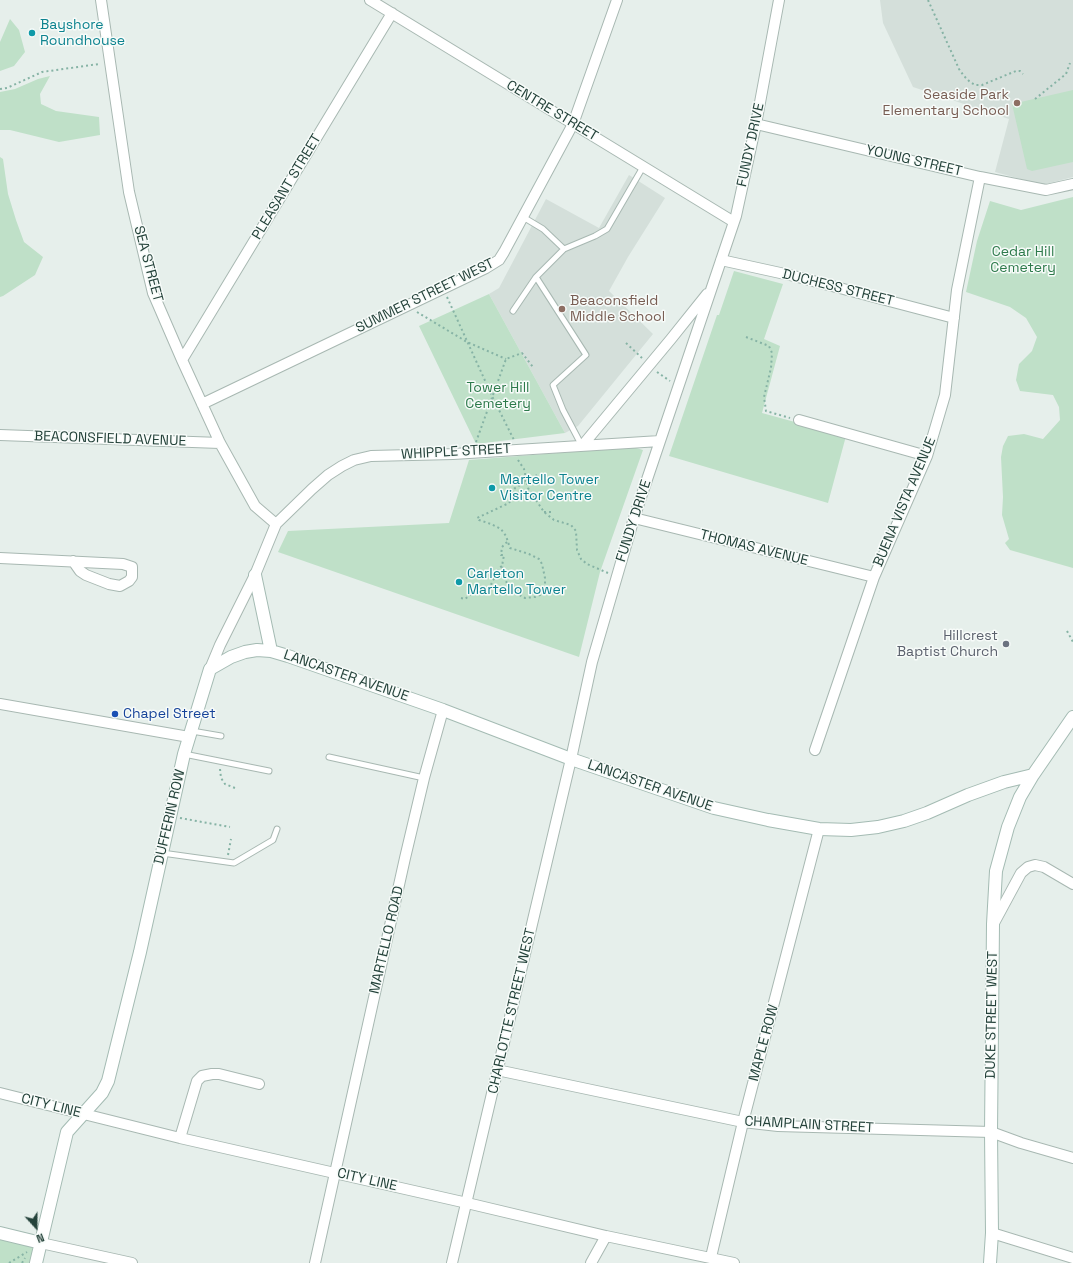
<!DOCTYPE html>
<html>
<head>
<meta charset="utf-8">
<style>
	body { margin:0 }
	#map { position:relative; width:1073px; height:1263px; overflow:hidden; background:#e6efeb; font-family:"Space Grotesk",sans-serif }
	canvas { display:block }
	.north { position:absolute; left:16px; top:1207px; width:40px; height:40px; -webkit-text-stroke:3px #f7fbf9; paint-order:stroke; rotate:159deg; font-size:11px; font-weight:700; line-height:16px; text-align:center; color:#24423a }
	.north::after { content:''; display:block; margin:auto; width:14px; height:18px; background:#24423a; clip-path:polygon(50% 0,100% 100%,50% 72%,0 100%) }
</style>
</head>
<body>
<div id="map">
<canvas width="1073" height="1263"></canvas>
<div class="north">N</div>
</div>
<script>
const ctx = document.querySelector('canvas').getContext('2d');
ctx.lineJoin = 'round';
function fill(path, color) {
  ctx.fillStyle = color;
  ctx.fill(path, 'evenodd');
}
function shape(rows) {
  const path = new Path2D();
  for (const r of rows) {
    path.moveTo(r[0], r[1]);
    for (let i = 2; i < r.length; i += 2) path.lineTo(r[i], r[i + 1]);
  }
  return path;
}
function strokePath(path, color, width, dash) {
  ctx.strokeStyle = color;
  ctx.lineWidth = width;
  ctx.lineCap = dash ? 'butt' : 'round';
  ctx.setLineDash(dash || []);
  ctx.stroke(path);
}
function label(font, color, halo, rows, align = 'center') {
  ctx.font = font + ' "Space Grotesk",sans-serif';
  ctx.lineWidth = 3;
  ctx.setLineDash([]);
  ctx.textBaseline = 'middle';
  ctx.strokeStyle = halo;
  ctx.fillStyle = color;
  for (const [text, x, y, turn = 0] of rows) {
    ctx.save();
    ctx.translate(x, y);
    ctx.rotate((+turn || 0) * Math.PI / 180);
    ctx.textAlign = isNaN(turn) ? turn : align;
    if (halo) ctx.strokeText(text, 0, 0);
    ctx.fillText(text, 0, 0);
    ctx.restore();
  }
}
fill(shape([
	[880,0,1073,0,1073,177,1046,184,1039,184,995,172,1009,119,913,87,883,23],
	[629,175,665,198,628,257,609,291,653,334,578,426,565,433,489,294,499,288,546,199,599,228]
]), '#d4dfda');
fill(shape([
	[10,19,19,30,25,52,14,66,0,71,0,42],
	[50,76,40,94,41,104,56,111,99,117,100,135,59,142,10,130,0,130,0,92,15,89,38,79],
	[1073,90,1073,162,1032,171,1027,169,1012,104],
	[0,157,3,159,8,194,16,220,24,242,43,257,35,275,3,296,0,297],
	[1073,197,1073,568,1010,550,1005,543,1009,539,1002,515,1003,497,1001,457,1003,446,1008,436,1024,434,1043,439,1060,420,1059,407,1053,395,1020,391,1016,380,1019,364,1032,351,1037,337,1026,318,1010,307,966,292,977,241,990,201,1021,210],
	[734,271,783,284,764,339,780,346,762,413,846,436,828,503,669,456,717,315,719,315],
	[489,294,565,433,476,444,419,326],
	[633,447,643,450,600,572,579,657,278,552,288,531,449,523,469,460],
	[0,1233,41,1243,36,1263,0,1263]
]), '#bfe0c8');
const lane = shape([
	[523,217,543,229,564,249],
	[536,277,586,355,553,385,563,410,582,446],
	[513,311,536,277,564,249,595,236,607,229,643,167],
	[192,731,221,736],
	[184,754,269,771],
	[329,757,424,778],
	[162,853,234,863,273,840,277,829]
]);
const street = shape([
	[101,0,129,192,153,293,182,360,220,443,255,506,276,524],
	[370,0,734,222],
	[756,124,980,177,1046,190,1073,184],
	[721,260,794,276,954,318],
	[182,360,392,13],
	[202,404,486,268,499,260,504,252,573,124,617,0],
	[799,420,927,456],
	[0,435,220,443],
	[582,446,671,339,707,294],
	[634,518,874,577],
	[0,558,123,564,132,567,132,577,129,581,120,586,109,584,86,575,80,571,73,561],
	[210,669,220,645,255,575,276,524,312,489,328,475,342,466,354,460,371,456,453,454,660,441],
	[0,704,189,737],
	[815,750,874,577,927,456,945,395,957,290,980,177],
	[994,923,1021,873,1028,867,1035,865,1044,867,1073,884],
	[497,1070,743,1122,778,1126,991,1132,1021,1143,1073,1158],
	[0,1093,180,1138,467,1203,606,1236,734,1263],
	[180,1138,197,1081,202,1076,212,1074,219,1074,259,1084],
	[992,1233,1073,1258],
	[41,1243,132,1263],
	[711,1257,743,1122,819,829],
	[315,1263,405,858,424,778,443,710],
	[452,1263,571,759,592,662,634,518,736,216,756,124,779,0],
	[591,1263,606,1236]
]);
const secondary = shape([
	[255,575,271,651],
	[0,1233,41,1243],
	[36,1263,67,1132,102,1093,108,1081,140,952,184,754,210,669,231,657,245,652,257,650,271,651,288,656,443,710,571,759,714,808,768,820,819,829,851,830,878,827,904,821,927,813,968,795,1004,782,1033,775],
	[990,1263,992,1233,991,1132,993,924,996,871,1008,827,1020,797,1033,775,1073,717]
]);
strokePath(lane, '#a8b8b2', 7);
strokePath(street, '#a8b8b2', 12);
strokePath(secondary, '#a4bbb3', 14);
strokePath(shape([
	[928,0,959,69,964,76,970,82,975,85,982,85,1016,71,1020,71,1023,74],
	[0,89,7,88,42,72,99,64],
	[1035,99,1066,74,1070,63],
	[447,297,492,396,514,440],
	[417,312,467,342,506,359],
	[746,337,769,346,772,353,771,368,764,397,766,411,790,418],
	[626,343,642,358],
	[657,372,670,381],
	[476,442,506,359,522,353,533,367],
	[518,460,524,469,528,488,544,512,554,520,571,525,576,531,577,550,581,559,587,564,608,573],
	[500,480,517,478,526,481],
	[501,496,515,488],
	[544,512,551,512],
	[507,542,502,547,501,555,504,555,502,566,507,584,514,592,525,598,535,597,540,595,545,589,545,578,542,564,539,559,529,554,510,548,506,536,501,529,491,524,479,520,477,518,509,503,511,500,515,488,537,475],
	[461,598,465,599,475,591,486,595,499,568,502,566],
	[1067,631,1073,642],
	[220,769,221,778,225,784,235,788],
	[180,818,230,827],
	[228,855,231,839],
	[9,1263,27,1252],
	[22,1263,25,1258]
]), '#86b3a5', 2, [2, 3]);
strokePath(lane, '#fff', 5);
strokePath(street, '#fff', 10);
strokePath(secondary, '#fff', 12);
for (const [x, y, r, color] of [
	[32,33,4,"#0f9aa8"],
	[1017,103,4,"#8d6e63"],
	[562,309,4,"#8d6e63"],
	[492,488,4,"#0f9aa8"],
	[459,582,4,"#0f9aa8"],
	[1006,644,4,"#6b7280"],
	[115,714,4,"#1a4fb4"]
]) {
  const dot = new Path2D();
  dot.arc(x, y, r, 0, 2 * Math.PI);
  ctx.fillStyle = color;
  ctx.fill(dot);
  strokePath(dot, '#f7fbf9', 1.5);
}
label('14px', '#0d838f', '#f7fbf9', [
	["Bayshore",40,25],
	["Roundhouse",40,41],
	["Martello Tower",500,480],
	["Visitor Centre",500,496],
	["Carleton",467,574],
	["Martello Tower",467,590]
], 'left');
label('14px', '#785e54', '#f7fbf9', [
	["Seaside Park",1009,95],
	["Elementary School",1009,111],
	["Beaconsfield",570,301,"left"],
	["Middle School",570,317,"left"]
], 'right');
label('14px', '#24423a', '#f7fbf9', [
	["CENTRE STREET",552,111,31],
	["FUNDY DRIVE",751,145,-78],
	["YOUNG STREET",914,161,13],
	["PLEASANT STREET",287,187,-59],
	["SEA STREET",148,264,75],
	["DUCHESS STREET",838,288,14],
	["SUMMER STREET WEST",425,296,-26],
	["BEACONSFIELD AVENUE",110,439,2],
	["WHIPPLE STREET",456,452,-3],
	["BUENA VISTA AVENUE",905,502,-67],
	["FUNDY DRIVE",634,521,-72],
	["THOMAS AVENUE",754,548,14],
	["LANCASTER AVENUE",346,676,19],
	["LANCASTER AVENUE",650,786,19],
	["DUFFERIN ROW",170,817,-77],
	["MARTELLO ROAD",387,940,-77],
	["CHARLOTTE STREET WEST",512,1011,-77],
	["DUKE STREET WEST",992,1015,-89],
	["MAPLE ROW",764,1043,-75],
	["CITY LINE",51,1106,14],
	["CHAMPLAIN STREET",809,1125,3],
	["CITY LINE",367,1180,13]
]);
label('14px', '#2d7a4b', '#f7fbf9', [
	["Cedar Hill",1023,252],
	["Cemetery",1023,268],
	["Tower Hill",498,388],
	["Cemetery",498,404]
]);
label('14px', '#5b616d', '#f7fbf9', [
	["Hillcrest",998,636],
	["Baptist Church",998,652]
], 'right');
label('14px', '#164399', '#f7fbf9', [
	["Chapel Street",123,714]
], 'left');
</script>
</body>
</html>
